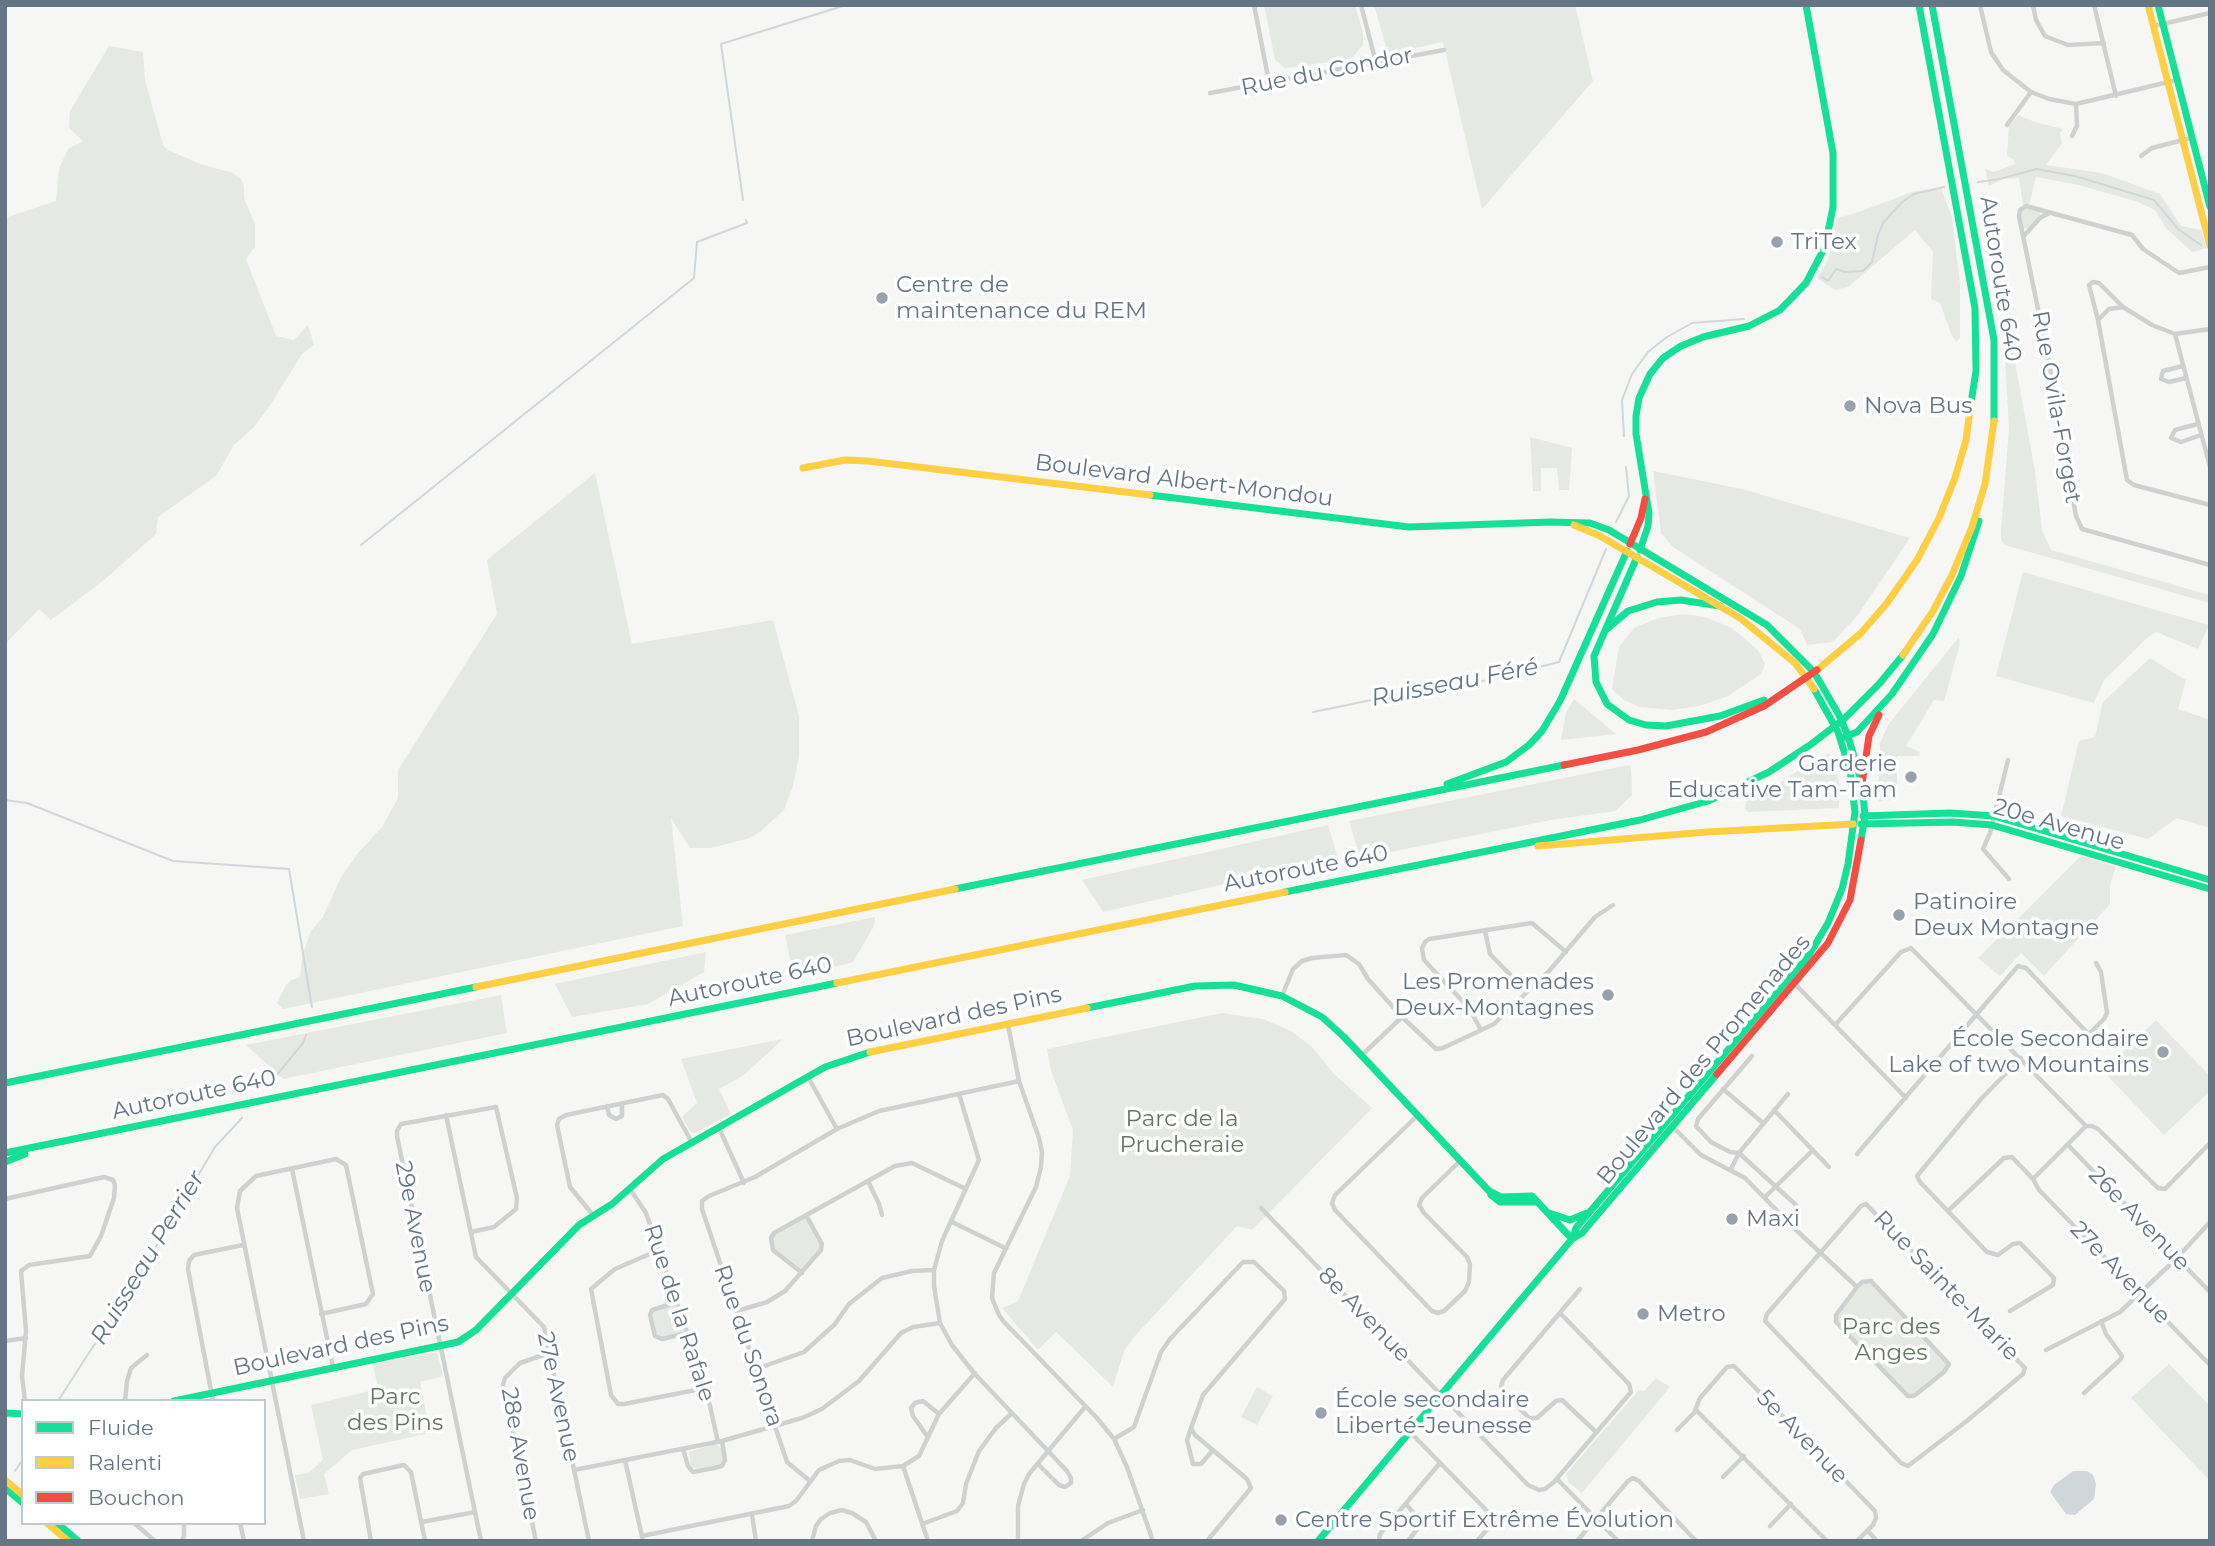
<!DOCTYPE html>
<html>
<head>
<meta charset="utf-8">
<style>
	body { margin:0 }
	#map { position:relative; width:2215px; height:1546px; overflow:hidden; background:#f6f6f5; font-family:Montserrat,sans-serif }
	canvas { display:block }
	.frame { position:absolute; inset:0; border:7px solid #647586; pointer-events:none }
	.legend { position:absolute; left:21px; top:1399px; width:245px; height:126px; box-sizing:border-box; background:#fff; border:2px solid #c1c8cf; margin:0; padding:9px 12px; list-style:none; font-size:21px; color:#647586 }
	.legend li { display:flex; align-items:center; gap:14px; height:35px }
	.legend b { width:35px; border:2px solid #c1c8cf }
</style>
</head>
<body>
<div id="map">
<canvas width="2215" height="1546"></canvas>
<div class="frame"></div>
<ul class="legend">
<li><b style="height:9px;background:#16e098"></b>Fluide</li>
<li><b style="height:9px;background:#ffcf43"></b>Ralenti</li>
<li><b style="height:9px;background:#f24e42"></b>Bouchon</li>
</ul>
</div>
<script>
const ctx = document.querySelector('canvas').getContext('2d');
ctx.lineJoin = 'round';
function fill(path, color) {
  ctx.fillStyle = color;
  ctx.fill(path, 'evenodd');
}
function shape(rows) {
  const path = new Path2D();
  for (const r of rows) {
    path.moveTo(r[0], r[1]);
    for (let i = 2; i < r.length; i += 2) path.lineTo(r[i], r[i + 1]);
  }
  return path;
}
function strokePath(path, color, width, dash) {
  ctx.strokeStyle = color;
  ctx.lineWidth = width;
  ctx.lineCap = dash ? 'butt' : 'round';
  ctx.setLineDash(dash || []);
  ctx.stroke(path);
}
function label(font, color, halo, rows, align = 'center') {
  ctx.font = font + ' Montserrat,sans-serif';
  ctx.lineWidth = 7;
  ctx.setLineDash([]);
  ctx.textBaseline = 'middle';
  ctx.strokeStyle = halo;
  ctx.fillStyle = color;
  for (const [text, x, y, turn = 0] of rows) {
    ctx.save();
    ctx.translate(x, y);
    ctx.rotate((+turn || 0) * Math.PI / 180);
    ctx.textAlign = isNaN(turn) ? turn : align;
    if (halo) ctx.strokeText(text, 0, 0);
    ctx.fillText(text, 0, 0);
    ctx.restore();
  }
}
fill(shape([
	[1264,5,1355,5,1363,33,1363,45,1351,59,1285,68,1275,60],
	[1374,5,1575,5,1593,81,1482,209,1443,42,1388,54],
	[109,46,143,52,145,80,163,145,168,150,200,164,233,173,241,179,244,186,244,198,255,224,255,247,246,259,276,336,294,340,308,325,314,345,302,354,271,404,254,427,234,445,216,476,158,517,156,534,104,580,51,620,39,609,5,644,5,218,56,201,59,169,68,149,83,141,69,128,70,111],
	[2018,115,2035,122,2063,129,2060,133,2062,143,2046,165,2102,173,2160,194,2181,226,2201,230,2207,248,2192,252,2166,228,2155,210,2138,202,2079,185,2036,177,2029,205,2040,211,2040,218,2028,229,2023,228,2019,216,2023,205,2019,178,2003,179,1989,186,1985,169,1994,172,2015,164,2014,160,2007,156,2009,126],
	[1941,188,1952,217,1960,284,1960,338,1956,342,1952,336,1940,303,1931,299,1933,252,1915,230,1848,287,1835,290,1817,278,1829,258,1837,218,1853,214,1915,191],
	[2013,351,2035,471,2042,530,2051,550,2210,595,2210,603,2005,545,2001,540,2001,529,2009,428,2005,359],
	[1530,437,1572,448,1569,490,1559,490,1557,468,1541,468,1541,491,1533,491],
	[1653,471,1742,489,1910,538,1857,616,1833,642,1807,645,1800,629,1673,547,1661,533],
	[595,473,632,644,773,620,799,716,799,756,793,786,784,810,761,831,750,838,711,848,690,848,671,818,683,926,283,1009,277,1003,286,985,291,980,300,977,302,956,311,931,323,917,341,877,358,853,382,827,398,798,398,770,497,614,487,560],
	[2023,572,2209,625,2198,649,2156,632,2147,638,2104,680,2094,703,1996,676],
	[1685,614,1705,617,1732,628,1758,650,1765,664,1761,674,1728,696,1699,706,1672,710,1640,707,1624,700,1612,689,1619,647,1634,628,1658,618],
	[1959,637,1960,644,1944,701,1934,700,1906,746,1920,752,1919,756,1897,756,1897,799,1878,802,1880,743,1888,725],
	[2150,658,2186,680,2178,709,2210,720,2210,828,2177,818,2148,839,2061,816,2079,741,2095,737,2103,702],
	[1574,699,1616,734,1561,740,1566,713],
	[1830,754,1840,785,1839,808,1748,812,1745,809,1747,797,1776,785,1821,756],
	[1629,765,1631,769,1632,795,1616,811,1551,820,1360,858,1349,821],
	[1328,825,1338,858,1103,912,1082,880],
	[2081,856,2116,867,2110,885,2110,904,2044,976,2021,953,2000,976,1978,958],
	[875,917,874,926,853,962,811,973,792,968,785,935],
	[706,952,704,972,648,1004,572,1017,555,984],
	[501,995,507,1033,283,1079,246,1045],
	[1222,1013,1263,1019,1291,1031,1312,1047,1334,1074,1372,1108,1252,1230,1237,1226,1134,1337,1124,1351,1113,1387,1056,1332,1038,1350,1002,1308,1018,1301,1070,1176,1073,1130,1051,1071,1047,1049],
	[2156,1020,2210,1076,2210,1091,2164,1135,2103,1071],
	[783,1039,744,1075,719,1089,731,1114,695,1133,690,1131,682,1117,697,1103,681,1059],
	[806,1215,822,1248,802,1273,776,1254,771,1244,774,1233],
	[1871,1281,1912,1323,1949,1367,1914,1396,1908,1396,1836,1322,1836,1315,1862,1282],
	[677,1302,687,1333,662,1339,655,1336,652,1310],
	[437,1352,443,1376,420,1382,430,1433,352,1450,324,1474,329,1494,300,1499,295,1475,308,1473,323,1460,311,1405,378,1389,373,1364],
	[2169,1364,2210,1406,2210,1481,2131,1398],
	[1656,1378,1670,1387,1582,1493,1568,1482,1566,1474,1639,1390,1644,1391],
	[1257,1387,1273,1396,1257,1425,1241,1417],
	[715,1444,721,1448,723,1458,721,1464,697,1469,691,1466,689,1452]
]), '#e6e9e3');
fill(shape([
	[2073,1471,2087,1471,2093,1475,2096,1484,2094,1499,2075,1515,2066,1514,2050,1492,2054,1485]
]), '#d0d7da');
strokePath(shape([
	[1978,182,2000,179,2036,169,2075,176,2154,200,2178,229,2201,245],
	[743,200,721,44,846,5],
	[1822,277,1828,281,1836,269,1845,272,1863,271,1872,262,1878,235,1883,223,1902,202,1914,194,1944,187],
	[1624,436,1622,400,1632,374,1648,352,1667,337,1692,323,1744,319],
	[1616,522,1629,496,1626,467],
	[361,545,694,278,697,242,747,223,746,220],
	[1313,712,1435,687,1443,691,1559,662,1606,549],
	[5,800,27,803,173,861,289,869,312,1007],
	[266,1088,303,1043,306,1035],
	[58,1401,94,1345,101,1339,215,1147,242,1118],
	[15,1471,23,1459]
]), '#d0d7da', 2);
strokePath(shape([
	[1254,5,1269,82],
	[1361,5,1376,63],
	[1980,5,1991,52,2003,70,2031,92,2049,99,2076,104,2177,80],
	[2033,5,2036,20,2045,36,2068,45,2104,43],
	[2094,5,2116,96],
	[2154,26,2210,13],
	[1210,93,1444,50],
	[2007,125,2031,92],
	[2072,136,2077,126,2076,104],
	[2141,156,2152,148,2191,138],
	[2024,236,2040,218,2049,213],
	[2210,267,2179,273,2143,249,2132,235,2026,206,2020,210,2019,216,2049,363,2076,516,2082,529,2210,565],
	[2099,319,2109,309,2123,307],
	[2210,329,2175,334,2152,325,2123,307,2099,283,2093,282,2089,285,2098,320,2127,480,2134,485,2210,505],
	[2175,334,2210,467],
	[2183,366,2163,371,2161,379,2169,382,2186,378],
	[2198,424,2175,430,2171,438,2181,442,2201,435],
	[2008,760,1990,833,1983,849,2009,879],
	[1485,931,1490,954,1526,991],
	[1794,983,1906,1098],
	[1282,996,1293,969,1302,961,1312,958,1346,955,1359,964,1368,979,1402,1017,1436,1049,1443,1048,1494,1024,1550,970,1595,917,1613,905],
	[1008,1025,1019,1081,1039,1138,1042,1152,1041,1167,1036,1187,994,1273,992,1298,999,1315,1004,1322,1097,1418,1114,1439,1127,1467,1153,1541],
	[1835,1025,1901,952,1911,948,2086,1126],
	[1481,1030,1469,1008,1424,960,1422,948,1425,942,1429,939,1532,923,1566,952],
	[2089,1034,2104,1019,2107,1013,2101,972,2096,963],
	[1361,1056,1402,1017],
	[1752,1056,1698,1119,1696,1126,1711,1142,1730,1152,1739,1153,1796,1205],
	[808,1077,837,1129],
	[1723,1089,1763,1123],
	[959,1094,979,1160,942,1241,934,1270,934,1286,940,1323,952,1345,974,1373,1067,1471,1071,1478,1071,1483,1065,1487,1059,1485,1038,1464],
	[607,1106,609,1115,616,1119,622,1116,622,1103],
	[1774,1110,1829,1167],
	[446,1115,476,1257,544,1327,589,1541],
	[1417,1116,1335,1195,1332,1203,1335,1210,1432,1311,1438,1313,1444,1311,1465,1291,1469,1282,1470,1264,1467,1257,1424,1213,1419,1205,1422,1198,1460,1161],
	[1672,1126,1701,1155,1745,1178,1794,1228,1857,1287],
	[2086,1126,2092,1126,2098,1129,2158,1188,2165,1189,2210,1143],
	[719,1128,744,1183],
	[2068,1145,2210,1292],
	[1857,1154,2018,966,2026,968,2096,1042],
	[292,1169,333,1367],
	[1731,1169,1739,1153,1788,1094],
	[2033,1179,2086,1126],
	[868,1181,879,1204,882,1215],
	[630,1189,646,1213,706,1388,718,1442],
	[1765,1197,1813,1150],
	[5,1199,104,1177,113,1180,115,1185,114,1198,101,1236,90,1256,29,1265,21,1271,26,1331,22,1376,25,1401],
	[1866,1204,2025,1368,2023,1374,1968,1420,1908,1466,1901,1463,1765,1321,1767,1314,1861,1206,1866,1204],
	[1261,1208,1528,1485,1539,1490,1545,1489,1554,1482,1631,1392,1629,1384,1561,1314],
	[1948,1211,2004,1158,2012,1157,2033,1179,2039,1190,2210,1365],
	[593,1215,570,1187,557,1125,559,1119,566,1115,663,1095,668,1099,691,1141],
	[952,1222,1005,1248],
	[471,1232,494,1227,516,1209,517,1198,496,1107,401,1124,397,1131,397,1136,481,1541],
	[659,1250,615,1269,591,1289,611,1395,618,1404,624,1404,706,1388],
	[802,1273,773,1250,771,1238,774,1233,895,1166,912,1163,966,1189],
	[1871,1281,1949,1364,1944,1372,1914,1396,1908,1396,1836,1322,1836,1315,1857,1287,1862,1282,1871,1281],
	[1580,1289,1503,1380,1501,1386,1503,1392,1529,1418,1537,1418,1556,1401,1562,1400,1596,1432],
	[677,1302,652,1310,650,1315,655,1336,662,1339,687,1333],
	[737,1311,767,1302,785,1291,821,1250,822,1244,806,1215],
	[2010,1311,2053,1285,2054,1278,2020,1243,2013,1244,1998,1255,1987,1252,1920,1182,1917,1176,1981,1099,2021,1058],
	[5,1341,26,1338],
	[2046,1350,2120,1312,2177,1258,2210,1222],
	[756,1369,804,1352,835,1324,849,1304,882,1278,912,1271,934,1270],
	[2084,1393,2120,1360,2122,1356,2106,1334,2101,1321],
	[125,1401,127,1381,131,1368,147,1355],
	[213,1401,188,1269,189,1261,194,1255,243,1245],
	[1696,1410,1827,1541],
	[1191,1428,1187,1440,1193,1464,1201,1464,1213,1450],
	[1677,1430,1694,1413,1700,1398,1727,1367,1734,1366,1875,1511,1876,1518,1873,1525,1857,1541],
	[1410,1432,1492,1516,1491,1525,1477,1541],
	[927,1436,913,1416,911,1408,915,1403,923,1401,939,1414],
	[1114,1439,1134,1427,1161,1352,1170,1339,1243,1262,1254,1262,1284,1291,1285,1299,1203,1395,1191,1428,1195,1435,1247,1479,1251,1488,1207,1541],
	[683,1449,688,1466,693,1472,714,1468,722,1466,725,1460,722,1441],
	[625,1460,643,1541],
	[903,1466,928,1541],
	[574,1470,722,1441,802,1418,822,1409,859,1381,901,1333,913,1327,940,1323],
	[1723,1477,1744,1456],
	[1557,1479,1618,1541],
	[810,1481,787,1462,702,1209,702,1201,709,1196,755,1177,837,1129,879,1111,1019,1081],
	[1406,1504,1422,1523,1408,1541],
	[752,1515,756,1541],
	[422,1522,475,1512],
	[134,1523,155,1541],
	[240,1523,244,1541],
	[922,1524,957,1511,963,1503,966,1484,979,1451,996,1428,1012,1413],
	[1770,1526,1791,1504],
	[1868,1531,1877,1541],
	[642,1536,789,1506,796,1501,819,1470,839,1461,850,1460,875,1469,903,1466,919,1456,939,1414,975,1373],
	[182,1541,184,1536,184,1523],
	[304,1541,237,1208,240,1191,256,1176,336,1159,346,1165,373,1294,366,1304,321,1314],
	[371,1541,360,1478,363,1474,404,1465,411,1472,425,1541],
	[536,1541,503,1385,505,1378,520,1363,549,1353],
	[812,1541,816,1526,821,1519,830,1513,842,1510,852,1513,866,1522,876,1541],
	[1018,1541,1018,1506,1024,1484,1029,1474,1085,1407],
	[1081,1541,1108,1523,1143,1510],
	[1379,1541,1380,1534,1440,1463],
	[1577,1541,1628,1481,1633,1478,1639,1481,1696,1541]
]), '#cfd1d1', 4.5);
strokePath(shape([
	[1919,5,1975,308,1976,371,1971,403],
	[1932,5,1994,340,1994,421],
	[2158,5,2210,207],
	[1150,495,1409,527,1550,522,1590,523,1609,530,1767,625,1814,672,1839,715,1848,736,1862,784,1865,816,1861,840],
	[1640,550,1648,526,1649,513,1636,434,1636,416,1639,398,1650,374,1663,358,1681,346,1703,337,1749,326,1780,310,1806,283,1825,247,1833,207,1833,153,1806,5],
	[1637,557,1594,656,1596,682,1607,704,1629,720,1646,725,1666,726,1720,716,1764,700],
	[1607,629,1628,611,1657,602,1681,600,1720,606],
	[1840,739,1857,732,1892,694,1933,634,1961,576,1979,521],
	[1447,784,1506,762,1529,745,1542,731,1560,701,1627,551],
	[1863,816,1950,813,1994,816,2210,880],
	[1861,824,1953,822,1992,825,2210,889],
	[955,889,1564,765],
	[1285,892,1640,820,1708,801,1769,772,1810,745,1844,719,1879,684,1903,655],
	[1087,1008,1195,986,1234,985,1282,996,1322,1017,1344,1037,1489,1191,1501,1197,1532,1196,1572,1239],
	[5,1083,476,987],
	[5,1153,837,983],
	[5,1162,25,1154],
	[1491,1195,1500,1202,1536,1202],
	[1549,1213,1570,1220,1587,1213],
	[1573,1238,1576,1228,1809,955,1828,923,1842,889,1848,864,1855,812,1850,770,1838,732,1814,689],
	[174,1401,458,1342,476,1330,579,1225,612,1204,663,1159,825,1067,870,1052],
	[5,1413,23,1414],
	[5,1488,23,1503],
	[57,1523,78,1541],
	[1318,1541,1572,1239,1582,1233,1717,1074]
]), '#16e098', 7);
strokePath(shape([
	[2148,5,2210,246],
	[803,468,845,460,868,461,1150,495],
	[1574,525,1600,536,1740,618,1795,663,1814,689],
	[1903,655,1933,611,1952,575,1972,527,1985,484,1994,421],
	[1817,670,1861,633,1887,603,1917,560,1939,518,1955,478,1966,440,1971,403],
	[1538,846,1707,832,1853,824],
	[837,983,1285,892],
	[476,987,955,889],
	[870,1052,1087,1008],
	[5,1480,23,1495],
	[47,1523,68,1541]
]), '#ffcf43', 7);
strokePath(shape([
	[1630,544,1641,518,1645,499],
	[1564,765,1638,750,1706,732,1764,706,1817,670],
	[1862,784,1869,736,1879,715],
	[1717,1074,1828,943,1850,900,1861,840]
]), '#f24e42', 7);
for (const [x, y, r, color] of [
	[1777,242,7,"#97a2ad"],
	[882,298,7,"#97a2ad"],
	[1850,406,7,"#97a2ad"],
	[1911,777,7,"#97a2ad"],
	[1899,915,7,"#97a2ad"],
	[1608,995,7,"#97a2ad"],
	[2163,1052,7,"#97a2ad"],
	[1732,1219,7,"#97a2ad"],
	[1643,1314,7,"#97a2ad"],
	[1321,1413,7,"#97a2ad"],
	[1281,1520,7,"#97a2ad"]
]) {
  const dot = new Path2D();
  dot.arc(x, y, r, 0, 2 * Math.PI);
  ctx.fillStyle = color;
  ctx.fill(dot);
  strokePath(dot, '#fff', 2.5);
}
label('23px', '#647586', '#fff', [
	["Rue du Condor",1327,72,-11],
	["Autoroute 640",2000,279,81],
	["Rue Ovila-Forget",2056,407,80],
	["Boulevard Albert-Mondou",1184,481,7],
	["20e Avenue",2059,825,16],
	["Autoroute 640",1306,869,-11],
	["Autoroute 640",750,982,-12],
	["Boulevard des Pins",954,1017,-12],
	["Boulevard des Promenades",1704,1060,-50],
	["Autoroute 640",194,1095,-12],
	["26e Avenue",2139,1219,46],
	["29e Avenue",415,1227,79],
	["27e Avenue",2120,1273,46],
	["Rue Sainte-Marie",1946,1286,46],
	["Rue de la Rafale",679,1313,72],
	["8e Avenue",1364,1315,46],
	["Boulevard des Pins",341,1346,-12],
	["Rue du Sonora",748,1346,71],
	["27e Avenue",558,1397,78],
	["5e Avenue",1802,1437,46],
	["28e Avenue",520,1454,80]
]);
label('23px', '#647586', '#fff', [
	["TriTex",1791,242],
	["Centre de",896,285],
	["maintenance du REM",896,311],
	["Nova Bus",1864,406],
	["Garderie",1897,764,"right"],
	["Educative Tam-Tam",1897,790,"right"],
	["Patinoire",1913,902],
	["Deux Montagne",1913,928],
	["Les Promenades",1594,982,"right"],
	["Deux-Montagnes",1594,1008,"right"],
	["École Secondaire",2149,1039,"right"],
	["Lake of two Mountains",2149,1065,"right"],
	["Maxi",1746,1219],
	["Metro",1657,1314],
	["École secondaire",1335,1400],
	["Liberté-Jeunesse",1335,1426],
	["Centre Sportif Extrême Évolution",1295,1520]
], 'left');
label('23px', '#637860', '#fff', [
	["Parc de la",1182,1119],
	["Prucheraie",1182,1145],
	["Parc des",1891,1327],
	["Anges",1891,1353],
	["Parc",395,1397],
	["des Pins",395,1423]
]);
label('italic 24px', '#607783', '#fff', [
	["Ruisseau Féré",1455,683,-11],
	["Ruisseau Perrier",148,1258,-59]
]);
</script>
</body>
</html>
